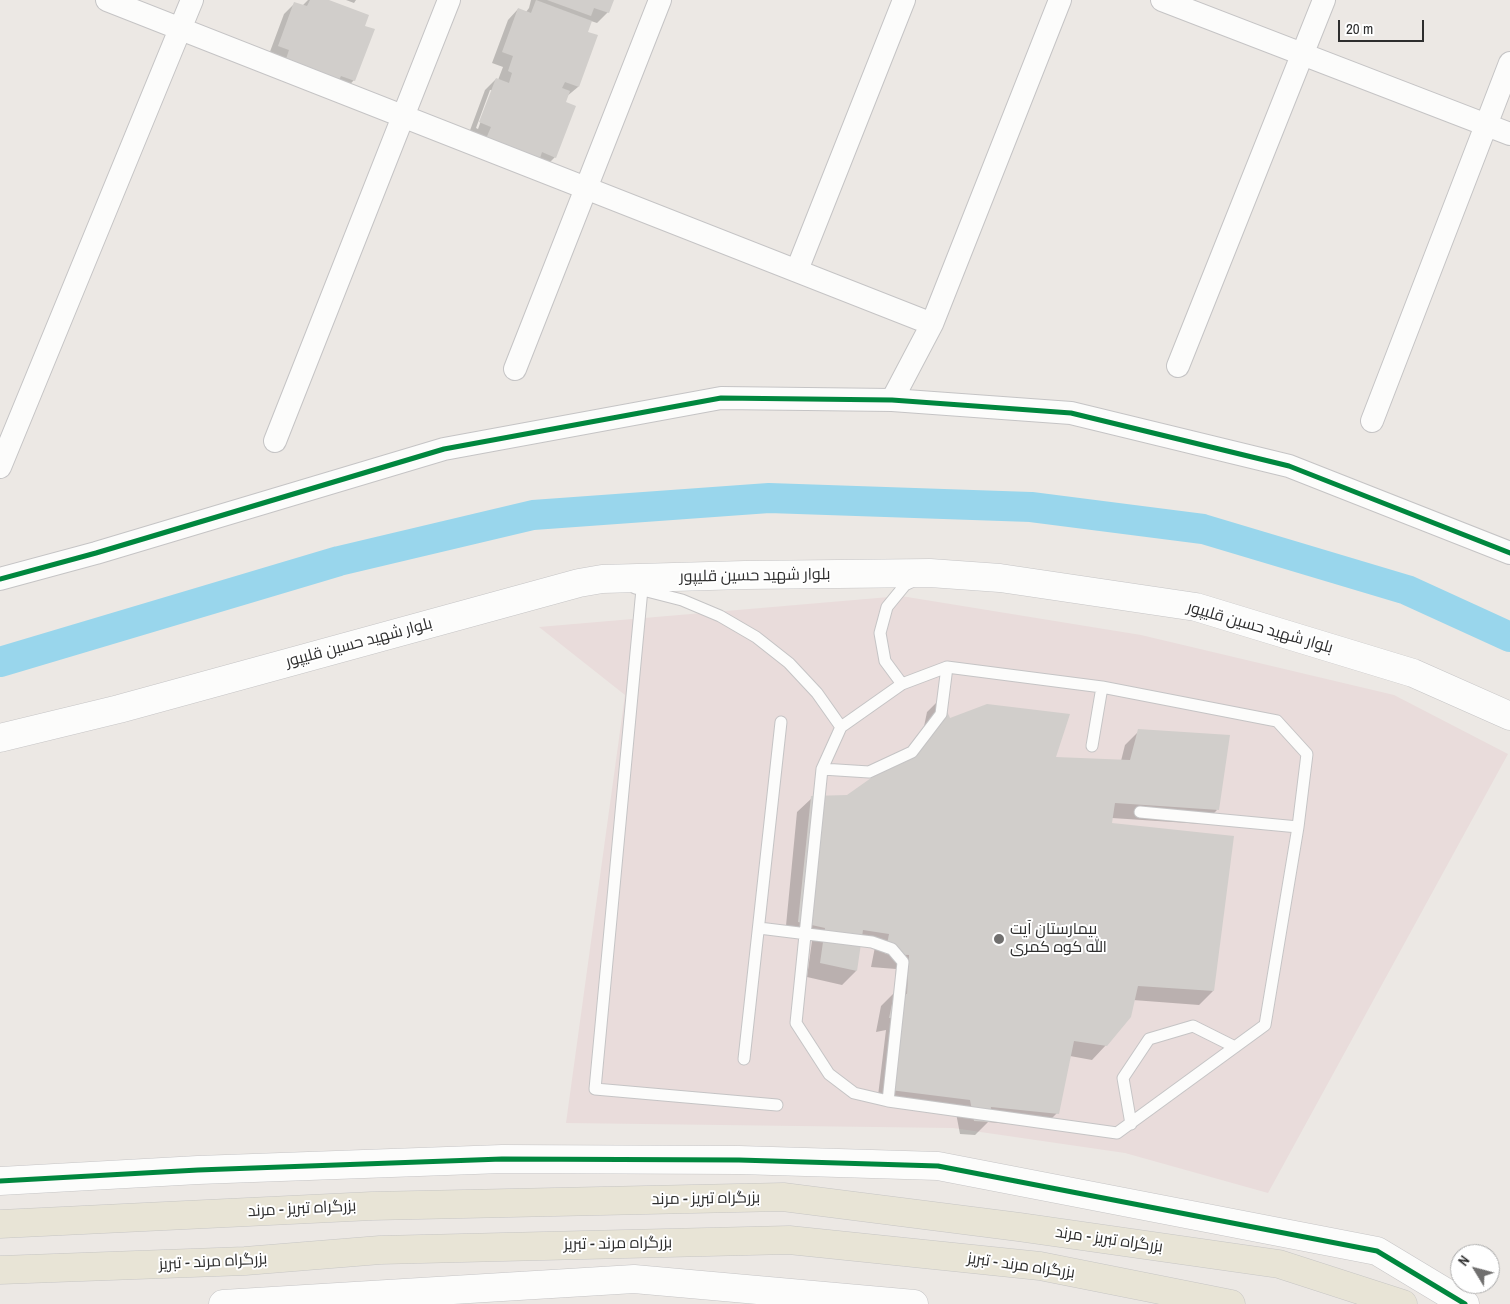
<!DOCTYPE html>
<html>
<head>
<meta charset="utf-8">
<style>
	body { margin:0 }
	#map { position:relative; width:1510px; height:1304px; overflow:hidden; background:#ece8e4; font-family:"Archivo Narrow",sans-serif }
	canvas { display:block }
	.north { position:absolute; left:1450px; top:1244px; width:50px; height:50px; box-sizing:border-box; background:#fff; border:1px solid #ababab; border-radius:50%; rotate:307deg; font-size:14px; font-weight:700; line-height:20px; text-align:center; color:#2e2e2e }
	.north::after { content:''; display:block; margin:auto; width:18px; height:22px; background:#706f6e; clip-path:polygon(50% 0,100% 100%,50% 72%,0 100%) }
	.scale { position:absolute; left:1338px; top:20px; width:86px; height:22px; box-sizing:border-box; border:2px solid #2e2e2e; border-top:0; padding-left:6px; font-size:15px; line-height:18px; white-space:nowrap; color:#2e2e2e; -webkit-text-stroke:4px #fff; paint-order:stroke }
</style>
</head>
<body>
<div id="map">
<canvas width="1510" height="1304"></canvas>
<div class="north">N</div>
<div class="scale">20 m</div>
</div>
<script>
const ctx = document.querySelector('canvas').getContext('2d');
ctx.lineJoin = 'round';
function fill(path, color) {
  ctx.fillStyle = color;
  ctx.fill(path, 'evenodd');
}
function shape(rows) {
  const path = new Path2D();
  for (const r of rows) {
    path.moveTo(r[0], r[1]);
    for (let i = 2; i < r.length; i += 2) path.lineTo(r[i], r[i + 1]);
  }
  return path;
}
function strokePath(path, color, width, dash) {
  ctx.strokeStyle = color;
  ctx.lineWidth = width;
  ctx.lineCap = dash ? 'butt' : 'round';
  ctx.setLineDash(dash || []);
  ctx.stroke(path);
}
function label(font, color, halo, rows, align = 'center') {
  ctx.font = font + ' "Archivo Narrow",Cairo,sans-serif';
  ctx.lineWidth = 4;
  ctx.setLineDash([]);
  ctx.textBaseline = 'middle';
  ctx.strokeStyle = halo;
  ctx.fillStyle = color;
  for (const [text, x, y, turn = 0] of rows) {
    ctx.save();
    ctx.translate(x, y);
    ctx.rotate((+turn || 0) * Math.PI / 180);
    ctx.textAlign = isNaN(turn) ? turn : align;
    if (halo) ctx.strokeText(text, 0, 0);
    ctx.fillText(text, 0, 0);
    ctx.restore();
  }
}
fill(shape([
	[901,596,1141,635,1394,695,1508,754,1268,1193,1125,1153,953,1128,566,1123,625,695,539,627]
]), '#e9dcdb');
fill(shape([
	[308,0,325,0,354,80,344,91,268,57,284,14,295,3,302,6],
	[346,0,356,0,354,3],
	[531,0,612,0,608,12,597,23,591,21,586,32,578,87,566,97,555,157,545,167,469,133,485,90,496,79,498,80,503,67,492,63,508,20,518,9,526,12,529,8],
	[490,90,492,90,478,129,476,128],
	[940,699,950,720,1054,758,1121,761,1125,745,1139,731,1217,810,1203,824,1112,818,1111,825,1213,991,1199,1005,1133,1000,1106,1045,1092,1060,1070,1056,1057,1113,1043,1127,988,1122,975,1135,960,1134,956,1113,877,1104,886,1030,876,1032,881,1006,894,993,896,969,871,967,875,947,860,945,856,971,842,985,807,977,812,941,785,936,797,812,812,798,847,796,920,746,927,712]
]), '#0003');
strokePath(shape([
	[0,662,339,561,533,515,769,498,1031,507,1203,529,1407,590,1510,637]
]), '#99d6ec', 30);
fill(shape([
	[310,0,329,0,369,15,365,26,375,29,355,81,341,76,337,84,284,65,289,50,278,46,294,2,307,6],
	[536,0,592,21,588,32,598,35,579,87,565,82,562,88,570,91,566,102,576,106,556,158,542,152,539,161,485,141,491,127,479,122,496,78,509,83,512,73,508,71,513,56,502,52,518,8,531,13],
	[547,0,614,0,609,13,594,8,591,16],
	[940,696,950,718,987,704,1070,714,1056,757,1130,760,1138,729,1230,735,1219,810,1115,803,1112,823,1234,836,1214,991,1138,986,1131,1017,1107,1046,1074,1041,1059,1114,991,1107,990,1122,974,1121,970,1100,890,1090,900,1017,889,1018,895,990,907,994,909,955,885,954,889,934,863,930,857,971,820,963,825,928,798,922,811,796,847,795,932,735]
]), '#d1cecb');
const lane = shape([
	[635,588,682,600,720,616,756,637,789,663,817,693,841,727],
	[642,589,595,1089,777,1105],
	[947,667,1102,687,1277,721,1307,754,1298,827,1265,1025,1117,1133,888,1101,854,1093,829,1074,796,1023,822,769,841,727,902,684,947,667],
	[902,684,885,661,880,633,887,607,905,585,915,580],
	[1092,746,1102,687],
	[822,769,869,772,912,752,941,714,947,667],
	[1140,812,1298,827],
	[759,928,872,942,892,949,903,962,888,1101],
	[744,1059,781,722],
	[1131,1124,1123,1078,1149,1039,1193,1026,1235,1047]
]);
const street = shape([
	[107,0,932,324,892,400],
	[1162,0,1510,134],
	[797,270,904,0],
	[932,324,1060,0],
	[1178,366,1324,0],
	[515,369,660,0],
	[1372,421,1510,63],
	[275,441,449,0],
	[0,467,192,0],
	[0,579,96,553,444,449,721,398,892,400,1071,413,1289,466,1510,553]
]);
const secondary = shape([
	[0,738,119,709,579,583,602,579,745,575,930,573,1000,578,1196,607,1413,673,1510,716],
	[0,1181,198,1170,502,1159,739,1160,938,1166,1377,1251,1465,1304],
	[223,1304,634,1279,914,1304]
]);
const primary = shape([
	[0,1224,372,1206,783,1197,1019,1227,1279,1264,1403,1304],
	[0,1270,245,1261,380,1250,789,1240,1040,1266,1231,1304]
]);
strokePath(lane, '#c5c4c5', 13);
strokePath(street, '#c5c4c5', 24);
strokePath(secondary, '#c5c4c5', 29);
strokePath(primary, '#c6c5c4', 29);
strokePath(lane, '#fcfcfb', 11);
strokePath(street, '#fcfcfb', 22);
strokePath(secondary, '#fcfcfb', 28);
strokePath(primary, '#e8e4d6', 28);
strokePath(shape([
	[0,579,96,553,444,449,721,398,892,400,1071,413,1289,466,1510,553],
	[0,1181,198,1170,502,1159,739,1160,938,1166,1377,1251,1465,1304]
]), '#00873e', 5);
for (const [x, y, r, color] of [
	[999,939,6,"#706f6e"]
]) {
  const dot = new Path2D();
  dot.arc(x, y, r, 0, 2 * Math.PI);
  ctx.fillStyle = color;
  ctx.fill(dot);
  strokePath(dot, '#fff', 2);
}
label('16px', '#2e2e2e', '#fff', [
	["بلوار شهید حسین قلیپور",755,576,-1],
	["بلوار شهید حسین قلیپور",1260,628,16],
	["بلوار شهید حسین قلیپور",359,643,-15],
	["بزرگراه تبریز - مرند",706,1199,-1],
	["بزرگراه تبریز - مرند",302,1209,-3],
	["بزرگراه تبریز - مرند",1109,1240,8],
	["بزرگراه مرند - تبریز",618,1244,-1],
	["بزرگراه مرند - تبریز",213,1262,-3],
	["بزرگراه مرند - تبریز",1021,1266,8]
]);
label('16px', '#2e2e2e', '#fff', [
	["بیمارستان آیت",1010,930],
	["الله کوه کمری",1010,948]
], 'left');
</script>
</body>
</html>
